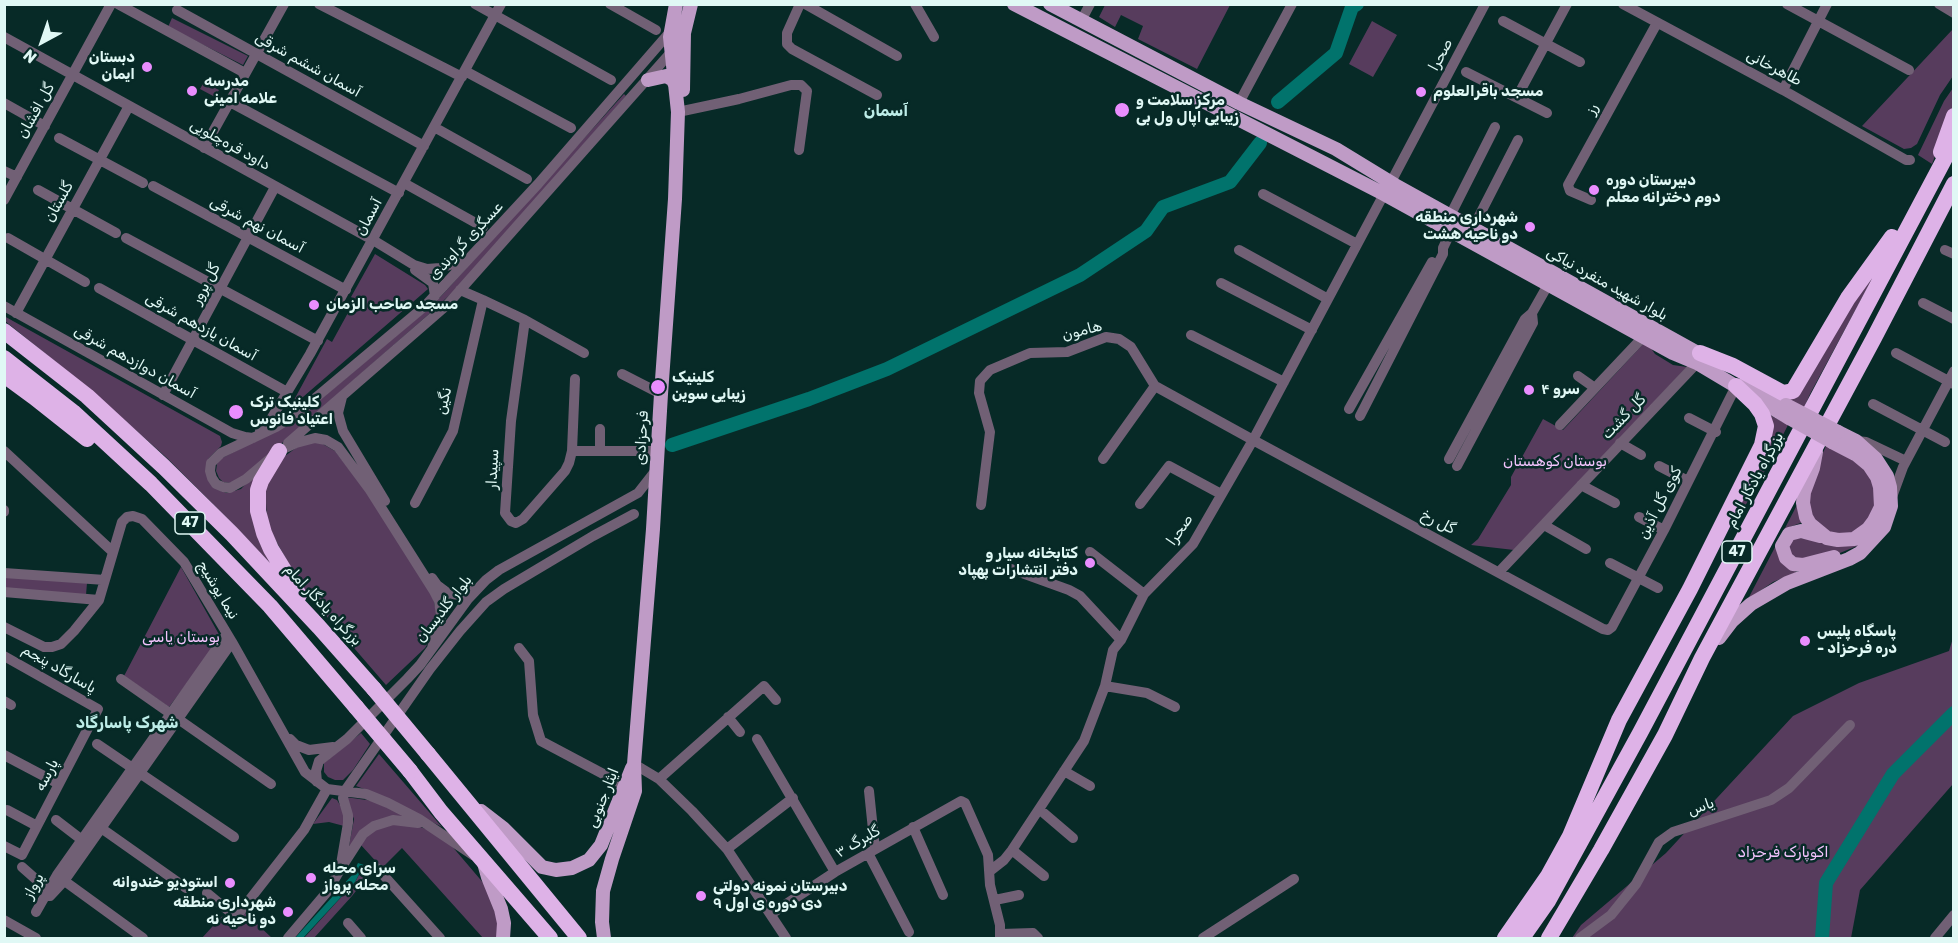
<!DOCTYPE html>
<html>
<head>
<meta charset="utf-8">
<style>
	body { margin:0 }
	#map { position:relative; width:1958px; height:943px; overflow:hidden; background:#072a27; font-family:Rubik,sans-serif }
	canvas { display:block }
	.frame { position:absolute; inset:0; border:6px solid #e0f8f5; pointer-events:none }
	.north { position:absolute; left:12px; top:12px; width:60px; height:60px; -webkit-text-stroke:4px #072a27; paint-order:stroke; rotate:220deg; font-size:16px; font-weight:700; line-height:24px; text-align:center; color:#e0f8f5 }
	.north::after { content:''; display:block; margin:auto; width:21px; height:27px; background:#e0f8f5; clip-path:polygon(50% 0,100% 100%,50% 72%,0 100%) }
</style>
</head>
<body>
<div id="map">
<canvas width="1958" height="943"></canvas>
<div class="frame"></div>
<div class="north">N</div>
</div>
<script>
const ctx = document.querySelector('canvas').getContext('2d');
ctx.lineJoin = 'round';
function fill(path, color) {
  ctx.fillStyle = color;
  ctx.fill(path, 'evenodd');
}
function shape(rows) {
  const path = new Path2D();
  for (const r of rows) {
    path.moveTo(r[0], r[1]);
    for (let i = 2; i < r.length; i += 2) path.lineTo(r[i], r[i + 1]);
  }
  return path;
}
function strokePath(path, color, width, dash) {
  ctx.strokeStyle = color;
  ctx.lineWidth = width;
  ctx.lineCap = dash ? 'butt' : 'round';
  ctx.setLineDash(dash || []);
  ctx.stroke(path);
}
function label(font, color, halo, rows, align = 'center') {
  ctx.font = font + ' Rubik,"Noto Naskh Arabic",sans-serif';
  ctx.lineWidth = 5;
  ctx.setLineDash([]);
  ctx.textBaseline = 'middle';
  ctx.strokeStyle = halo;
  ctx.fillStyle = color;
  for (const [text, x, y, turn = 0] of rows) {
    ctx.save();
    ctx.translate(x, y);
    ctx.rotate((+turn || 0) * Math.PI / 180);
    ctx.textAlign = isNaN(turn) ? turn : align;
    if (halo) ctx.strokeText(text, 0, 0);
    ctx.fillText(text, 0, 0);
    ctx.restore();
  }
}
fill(shape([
	[1105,5,1105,4,1230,5,1197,69,1138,39,1143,26,1121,15,1115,27,1099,17],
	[172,18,248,56,243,65,168,27],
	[1372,21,1397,35,1373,77,1349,64],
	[1953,29,1953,76,1940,95,1917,144,1911,148,1904,149,1862,126],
	[204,82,219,90,215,97,200,89],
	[1953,88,1953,109,1932,164,1918,155,1944,101],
	[624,94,626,96,463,282,437,307,241,479,229,483,223,482,219,478,216,471,217,464,220,459,296,420,434,304],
	[1896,235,1810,394,1803,410,1785,396],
	[375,254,425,285,428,289,296,403,294,400,327,339,332,342,355,300,351,297],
	[4,316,220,436,222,442,221,446,208,459,221,491,227,493,241,489,255,474,258,480,279,573,237,528,167,458,94,393,5,321],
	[1646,341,1655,354,1673,365,1687,367,1514,550,1471,545,1478,539,1511,485,1511,477,1543,419,1563,430],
	[1770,415,1788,425,1757,486,1730,531,1750,483],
	[304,442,321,443,335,451,367,492,433,597,436,612,433,635,425,648,386,685,303,589,267,525,265,481,285,456],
	[1826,446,1858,463,1872,478,1878,498,1871,520,1848,536,1821,530,1806,505,1815,470],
	[1797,505,1803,522,1787,528,1790,569,1797,572,1773,582,1748,599],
	[1791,538,1860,539,1862,544,1835,555,1798,563,1786,547],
	[181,567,221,638,169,707,124,676],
	[4,577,87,583,86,595,5,589],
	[1953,638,1953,784,1860,890,1851,938,1572,938,1581,925,1666,853,1793,716,1859,683,1949,651],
	[361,733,370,744,353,770,343,780,335,780,328,777,324,772,324,763],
	[379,754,442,827,372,792,356,786],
	[345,797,374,801,415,821,396,817,349,846,354,819],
	[332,798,337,800,343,810,344,826,329,822,313,824],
	[383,825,416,825,428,830,451,845,491,892,495,901,500,938,483,938,402,848,382,868,360,844,366,836],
	[364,866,369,870,363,882,352,896,314,938,304,938,355,882],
	[243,911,272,938,202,938,221,917,225,916,235,920]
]), '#573c5d');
fill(shape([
	[358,863,364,865,355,882,303,938,295,938,352,875]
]), '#01736c');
strokePath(shape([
	[1278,102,1336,53,1352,7,1357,4],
	[672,445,809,399,887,369,1080,275,1146,231,1163,207,1230,182,1260,143],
	[1822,938,1826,883,1893,774,1954,713]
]), '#01736c', 14);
strokePath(shape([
	[118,4,245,73],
	[319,4,462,77],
	[475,4,611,80],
	[610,4,656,30],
	[800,4,787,33,787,44,792,49,877,95],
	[805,4,897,56],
	[915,4,934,37],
	[1623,4,1783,90,1906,160,1910,160],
	[1787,4,1909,70],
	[1939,4,1954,13],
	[177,10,424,146],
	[1081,21,1090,4],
	[1503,21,1580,62],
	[4,37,373,240,414,265,427,269,440,268,465,260],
	[465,71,571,128],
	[1466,72,1547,113],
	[1783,90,1827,4],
	[1517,97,1567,4],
	[230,102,399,193],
	[4,103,45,126],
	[1239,103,1292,4],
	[678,112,739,99,791,85,801,85,807,91,799,150],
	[434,127,527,179],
	[59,138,143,183],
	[204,148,284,4],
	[4,171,17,177],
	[1391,182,1485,4],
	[404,183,483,227],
	[153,186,346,290],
	[38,190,116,233],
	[1263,194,1357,244],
	[4,200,111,4],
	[1591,200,1570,191,1568,185,1657,23],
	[1453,210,1495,127],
	[1476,222,1518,140],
	[8,238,85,282],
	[126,238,318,341],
	[1239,250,1328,299],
	[1945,250,1954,254],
	[415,270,433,283,435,296],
	[1221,283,1312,330],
	[99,288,287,392],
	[460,290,483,300,525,320,511,421,505,513,511,521,516,523,523,519,565,471,569,463,572,451,575,379],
	[1923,303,1954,319],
	[4,306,232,433,245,437,253,438],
	[16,313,129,106],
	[525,320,584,353],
	[1191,335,1284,382],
	[1896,353,1954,384],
	[622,374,661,394],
	[1578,376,1595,388],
	[163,395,275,187],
	[342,397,338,413,343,431,385,501],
	[1873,404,1945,442],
	[1349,409,1432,262],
	[1360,416,1443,254,1443,248,1451,231],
	[1689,418,1716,432],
	[1560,425,1644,336],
	[600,429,600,451],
	[260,431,271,419,310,354,501,4],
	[1857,441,1866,442,1906,461],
	[288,443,447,305,673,50],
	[1620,443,1641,455],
	[4,451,113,552],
	[572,451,657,451],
	[1103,459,1155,386],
	[1449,459,1525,319,1532,313,1549,283],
	[1457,466,1533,323,1532,313],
	[1659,466,1688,481],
	[1581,485,1615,503],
	[1892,497,1903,467,1954,371],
	[415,503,453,431,483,300],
	[1140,504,1169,466,1221,494],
	[981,505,990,432,979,393,980,381,990,370,1030,353,1067,352,1106,337,1119,339,1131,347,1155,386,1253,440,1603,629,1608,630,1612,627,1664,530,1736,386],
	[4,510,4,512],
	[1639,517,1664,530],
	[1544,525,1586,549],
	[1090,552,1144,594],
	[1610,563,1658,588],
	[1011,569,1069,590,1080,596,1121,640],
	[1499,572,1697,363],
	[4,573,105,580],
	[432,578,437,585,449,594,463,595,473,589],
	[4,592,99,600],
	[4,627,44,647,52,647,61,644,74,631,99,600,122,522,127,517,133,516,142,519,184,562,232,642,305,772,327,789,366,794,388,803,419,819,473,855],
	[432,648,441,616,439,601,434,591,370,490,338,447,326,440,315,438,296,443,279,451,246,479,230,488,223,487,216,484,212,478,210,471,211,463,221,453,276,427,295,415,425,306,538,184,670,32],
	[519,648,529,661,533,715,541,741,624,785],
	[4,656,98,709,22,855,4,846],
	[121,679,271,784],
	[1105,686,1147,693,1175,707],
	[4,701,11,705],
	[728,717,740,732],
	[290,739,296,745,309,750,333,747],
	[757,739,835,872],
	[97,744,234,837],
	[4,755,59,784],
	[634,764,659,779,692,811,727,849,786,938],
	[1064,771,1090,786],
	[659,779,764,686,776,700],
	[317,782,316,771,319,761,347,739,407,679,420,665,468,599,486,580,499,570,638,493,656,470],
	[869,791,875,849],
	[344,792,430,669,460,631,486,602,504,589,593,536,634,514],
	[1039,809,1073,838],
	[7,810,37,826],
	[56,820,82,840],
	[913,827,943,895],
	[101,828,186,888],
	[727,849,793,798],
	[1012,850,1044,876],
	[868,853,909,932],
	[343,865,363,834,374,826,393,820,418,823],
	[22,867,48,890],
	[377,868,440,938],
	[990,871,1004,860,1012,850,1084,741,1105,686,1113,650,1121,640,1144,594,1193,544,1253,440,1384,194],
	[59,877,143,938],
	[207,893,236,917,304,830,327,789],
	[50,896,64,881,232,642],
	[995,900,1019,895],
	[36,912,57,875,227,634],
	[771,914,835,872,961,801,965,803,988,855,990,885,1000,925,1000,938],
	[4,920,36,938],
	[348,923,361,938],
	[1001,934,1033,933,1038,938],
	[288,938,327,892,340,870,348,823,348,815,343,798,344,792],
	[1203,938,1294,879],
	[1580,938,1611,915,1636,884,1659,842,1673,832,1771,800,1789,788,1850,725],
	[1935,938,1954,915]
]), '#716075', 10);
strokePath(shape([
	[1014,4,1384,194,1673,353,1697,363,1789,418],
	[1050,4,1239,103,1336,149,1395,185,1707,358],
	[648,80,666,76,673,80,675,85],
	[683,90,684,33,691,4],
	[1746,382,1786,405],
	[1816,452,1813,468,1804,492,1803,503,1806,517,1810,524,1827,538,1838,540,1854,539,1868,529,1874,521,1881,507,1880,487,1877,477,1869,465,1857,455,1832,442],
	[1820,536,1801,531,1789,534,1782,546,1786,558,1793,564,1803,565,1834,557],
	[1719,638,1732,621,1751,604,1787,583,1849,559,1860,553,1884,527,1891,506,1890,487,1887,476,1876,459,1856,441,1838,432],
	[481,811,503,828,542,867,556,870,572,868,589,860,601,845,632,768],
	[484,863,488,877,501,909,504,923,503,938],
	[604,938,602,922,603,891,612,859,635,791,634,764,653,529,661,394,675,199,678,112,670,37,676,4]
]), '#bf9bc6', 14);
strokePath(shape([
	[1941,152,1954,116],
	[4,331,87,396,164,467,232,534,319,627,374,689],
	[1700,353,1733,366,1783,393,1793,391,1848,298,1892,237],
	[4,358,73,412,151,484,270,606,356,707],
	[4,375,34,397,87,439],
	[279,451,261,481,258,490,258,511,264,533,271,549,299,595],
	[428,754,579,938],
	[410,771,441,812,550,938],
	[1505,938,1548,876,1570,836,1619,720,1690,589,1762,445,1766,426,1762,414,1755,404,1736,386],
	[1522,938,1548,901,1640,733,1954,141],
	[1549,938,1601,850,1665,735,1702,658,1874,338,1954,184]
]), '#deb2e7', 16);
strokePath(shape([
	[1786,405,1838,432],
	[1789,418,1832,442]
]), '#bf9bc6', 14);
strokePath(shape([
	[374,689,428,754],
	[356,707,410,771]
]), '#deb2e7', 16);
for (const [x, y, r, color] of [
	[147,67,6,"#e98dfe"],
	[192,91,6,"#e98dfe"],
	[1421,92,6,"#e98dfe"],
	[1122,110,8,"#e98dfe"],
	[1594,190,6,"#e98dfe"],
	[1530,227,6,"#e98dfe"],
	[314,305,6,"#e98dfe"],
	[658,387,8,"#e98dfe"],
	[1529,390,6,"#e98dfe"],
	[236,412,8,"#e98dfe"],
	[1090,563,6,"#e98dfe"],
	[1805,641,6,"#e98dfe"],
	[311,878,6,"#e98dfe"],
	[230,883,6,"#e98dfe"],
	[701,896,6,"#e98dfe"],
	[288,912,6,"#e98dfe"]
]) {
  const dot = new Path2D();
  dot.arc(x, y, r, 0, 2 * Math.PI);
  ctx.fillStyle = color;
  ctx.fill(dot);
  strokePath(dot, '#072a27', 2);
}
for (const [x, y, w] of [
	[190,523,30],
	[1737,552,30]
]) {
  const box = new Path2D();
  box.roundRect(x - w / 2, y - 11, w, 22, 4.5);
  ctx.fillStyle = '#072a27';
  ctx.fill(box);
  strokePath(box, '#e0f8f5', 1.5);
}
label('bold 14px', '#e0f8f5', null, [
	["47",190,523],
	["47",1737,552]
]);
label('15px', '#e0f8f5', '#072a27', [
	["صحرا",1441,55,-62],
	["آسمان ششم شرقی",308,65,29],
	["طاهرخانی",1774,68,28],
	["رز",1592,109,-61],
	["گل افشان",36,111,-61],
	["داود قره‌چلویی",230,145,29],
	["گلستان",59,202,-61],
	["آسمان",369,217,-62],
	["آسمان نهم شرقی",257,225,28],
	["عسگری گراوندی",466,241,-47],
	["گل پرور",206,284,-62],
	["بلوار شهید منفرد نیاکی",1607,284,29],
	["آسمان یازدهم شرقی",201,327,29],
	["هامون",1082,331,-15],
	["آسمان دوازدهم شرقی",135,362,29],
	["نگین",444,401,-77],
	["گل گشت",1624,417,-46],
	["فرحزادی",642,438,-87],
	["سپیدار",493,469,-87],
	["بزرگراه یادگار امام",1755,480,-62],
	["کوی گل آذین",1660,503,-63],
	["گل رخ",1438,522,28],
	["صحرا",1180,530,-55],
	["نیما یوشیج",218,590,59],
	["بزرگراه یادگار امام",323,605,47],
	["بلوار گلدیسان",444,609,-52],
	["پاسارگاد پنجم",59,669,30],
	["پارسه",47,775,-62],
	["ایثار جنوبی",603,798,-68],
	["یاس",1701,807,-19],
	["گلبرگ ۳",858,842,-30],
	["پرواز",34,886,-61]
]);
label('bold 15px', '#e0f8f5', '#072a27', [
	["دبستان",135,58,"right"],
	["ایمان",135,75,"right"],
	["مدرسه",204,82],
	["علامه امینی",204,99],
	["مسجد باقرالعلوم",1433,92],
	["مرکز سلامت و",1136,101],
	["زیبایی اپال ول بی",1136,118],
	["دبیرستان دوره",1606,181],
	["دوم دخترانه معلم",1606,198],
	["شهرداری منطقه",1518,218,"right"],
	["دو ناحیه هشت",1518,235,"right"],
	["مسجد صاحب الزمان",326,305],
	["کلینیک",672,378],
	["زیبایی سوین",672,395],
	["سرو ۴",1541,390],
	["کلینیک ترک",250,403],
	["اعتیاد فانوس",250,420],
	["کتابخانه سیار و",1078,554,"right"],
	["دفتر انتشارات پهپاد",1078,571,"right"],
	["پاسگاه پلیس",1817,632],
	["- دره فرحزاد",1817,649],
	["سرای محله",323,869],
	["محله پرواز",323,886],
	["استودیو خندوانه",218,883,"right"],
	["دبیرستان نمونه دولتی",713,887],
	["۹ دی دوره ی اول",713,904],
	["شهرداری منطقه",276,903,"right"],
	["دو ناحیه نه",276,920,"right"]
], 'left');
label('15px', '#f3c3fd', '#072a27', [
	["بوستان کوهستان",1555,462],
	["بوستان یاسی",181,638],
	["اکوپارک فرحزاد",1783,853]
]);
label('bold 16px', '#bdede8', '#072a27', [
	["آسمان",886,111],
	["شهرک پاسارگاد",127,723]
]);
</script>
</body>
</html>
